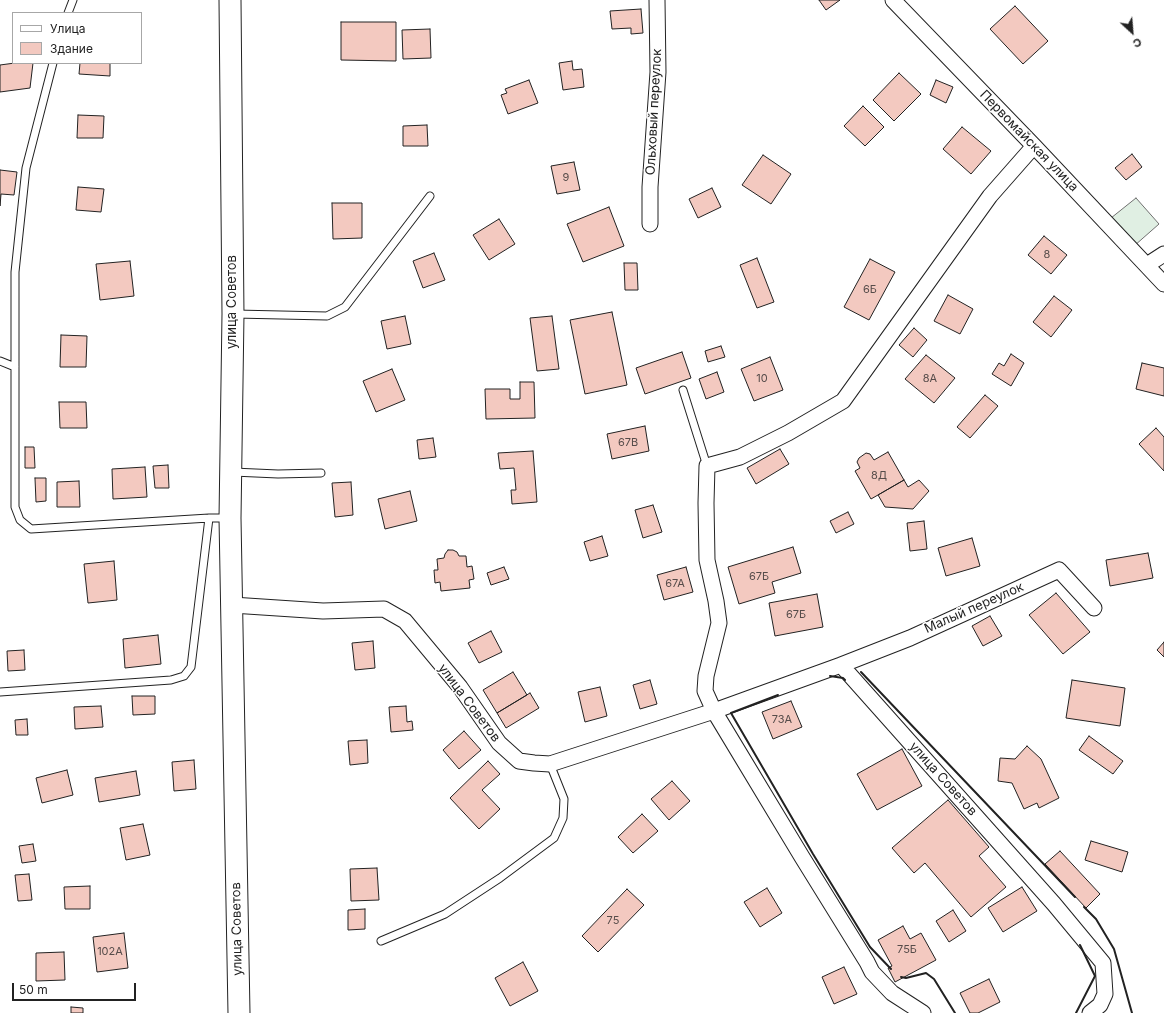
<!DOCTYPE html>
<html>
<head>
<meta charset="utf-8">
<style>
	body { margin:0 }
	#map { position:relative; width:1164px; height:1013px; overflow:hidden; background:#fff; font-family:Inter,sans-serif }
	canvas { display:block }
	.legend { position:absolute; left:12px; top:12px; width:130px; height:52px; box-sizing:border-box; background:#fff; border:1px solid #a7a7a7; margin:0; padding:5px 7px; list-style:none; font-size:12px; color:#222 }
	.legend li { display:flex; align-items:center; gap:8px; height:20px }
	.legend b { width:20px; border:1px solid #a7a7a7 }
	.north { position:absolute; left:1112px; top:12px; width:40px; height:40px; -webkit-text-stroke:3px #fff; paint-order:stroke; rotate:154deg; font-size:11px; font-weight:700; line-height:16px; text-align:center; color:#222 }
	.north::after { content:''; display:block; margin:auto; width:14px; height:18px; background:#222; clip-path:polygon(50% 0,100% 100%,50% 72%,0 100%) }
	.scale { position:absolute; left:12px; top:983px; width:124px; height:18px; box-sizing:border-box; border:2px solid #222; border-top:0; padding-left:5px; font-size:12px; line-height:14px; white-space:nowrap; color:#222; -webkit-text-stroke:3px #fff; paint-order:stroke }
</style>
</head>
<body>
<div id="map">
<canvas width="1164" height="1013"></canvas>
<ul class="legend">
<li><b style="height:5px;background:#fff"></b>Улица</li>
<li><b style="height:11px;background:#f3c9c0"></b>Здание</li>
</ul>
<div class="north">С</div>
<div class="scale">50 m</div>
</div>
<script>
const ctx = document.querySelector('canvas').getContext('2d');
ctx.lineJoin = 'round';
function fill(path, color) {
  ctx.fillStyle = color;
  ctx.fill(path, 'evenodd');
}
function shape(rows) {
  const path = new Path2D();
  for (const r of rows) {
    path.moveTo(r[0], r[1]);
    for (let i = 2; i < r.length; i += 2) path.lineTo(r[i], r[i + 1]);
  }
  return path;
}
function strokePath(path, color, width, dash) {
  ctx.strokeStyle = color;
  ctx.lineWidth = width;
  ctx.lineCap = dash ? 'butt' : 'round';
  ctx.setLineDash(dash || []);
  ctx.stroke(path);
}
function label(font, color, halo, rows, align = 'center') {
  ctx.font = font + ' Inter,sans-serif';
  ctx.lineWidth = 3;
  ctx.setLineDash([]);
  ctx.textBaseline = 'middle';
  ctx.strokeStyle = halo;
  ctx.fillStyle = color;
  for (const [text, x, y, turn = 0] of rows) {
    ctx.save();
    ctx.translate(x, y);
    ctx.rotate((+turn || 0) * Math.PI / 180);
    ctx.textAlign = isNaN(turn) ? turn : align;
    if (halo) ctx.strokeText(text, 0, 0);
    ctx.fillText(text, 0, 0);
    ctx.restore();
  }
}
const green = shape([
	[1136,198,1159,224,1134,246,1111,218,1136,198]
]);
fill(green, '#e0efe3');
strokePath(green, '#6f6f6f', 1);
const building = shape([
	[819,0,840,0,826,10,819,0],
	[1015,6,1048,41,1023,64,990,29,1015,6],
	[641,9,643,33,631,34,631,28,612,29,610,11,641,9],
	[341,22,396,22,396,61,341,60,341,22],
	[430,29,431,58,403,59,402,30,430,29],
	[572,61,573,70,582,69,584,87,563,90,559,63,572,61],
	[15,63,33,63,30,88,0,92,0,65,15,63],
	[80,63,110,63,110,76,79,74,80,63],
	[899,73,921,94,894,121,873,100,899,73],
	[529,80,538,103,508,114,501,95,507,93,505,89,529,80],
	[936,80,953,87,946,103,930,95,936,80],
	[863,106,884,127,865,146,844,126,863,106],
	[78,115,104,116,103,138,77,138,78,115],
	[427,125,428,146,403,146,403,126,427,125],
	[962,127,991,151,971,174,943,149,962,127],
	[1132,154,1142,167,1126,180,1115,168,1132,154],
	[763,155,791,174,771,204,742,185,763,155],
	[574,162,580,190,557,194,551,166,574,162],
	[0,170,17,172,14,195,1,194,0,206,0,170],
	[78,187,104,189,101,212,76,210,78,187],
	[712,188,721,207,698,218,689,199,712,188],
	[332,203,362,203,362,238,333,239,332,203],
	[609,207,624,246,583,262,567,224,609,207],
	[499,219,515,244,489,260,473,235,499,219],
	[1044,236,1067,255,1051,274,1028,255,1044,236],
	[434,253,445,280,423,288,413,261,434,253],
	[757,258,774,302,757,308,740,265,757,258],
	[870,259,895,272,869,320,844,307,870,259],
	[130,261,134,296,100,300,96,264,130,261],
	[624,263,637,263,638,290,625,290,624,263],
	[948,295,973,309,960,334,934,321,948,295],
	[1054,296,1072,310,1051,337,1033,322,1054,296],
	[612,312,627,385,585,394,570,320,612,312],
	[405,316,411,344,387,349,381,321,405,316],
	[552,316,559,369,537,371,530,318,552,316],
	[914,328,927,340,913,357,899,345,914,328],
	[61,335,87,336,86,367,60,367,61,335],
	[721,346,725,357,708,362,705,351,721,346],
	[682,352,691,378,645,394,636,368,682,352],
	[1011,354,1024,363,1011,386,992,374,999,363,1004,366,1011,354],
	[926,355,955,378,934,403,905,379,926,355],
	[770,357,783,390,754,401,741,369,770,357],
	[1142,363,1164,368,1164,396,1136,389,1142,363],
	[392,369,405,400,376,412,363,381,392,369],
	[717,372,724,392,706,399,699,379,717,372],
	[520,382,534,382,535,418,486,419,485,389,510,389,510,399,520,399,520,382],
	[985,395,998,406,970,438,957,427,985,395],
	[59,402,86,402,87,428,60,428,59,402],
	[645,426,649,451,612,459,607,434,645,426],
	[1156,428,1164,437,1164,471,1139,444,1156,428],
	[433,438,436,457,419,459,417,440,433,438],
	[25,447,34,447,35,468,25,468,25,447],
	[780,449,789,464,756,484,747,468,780,449],
	[533,451,537,502,512,504,511,490,516,490,514,468,500,469,498,453,533,451],
	[888,452,904,480,871,499,855,471,860,468,857,462,859,458,866,453,870,454,874,460,888,452],
	[168,465,169,488,155,488,153,466,168,465],
	[145,467,147,497,113,499,112,469,145,467],
	[35,478,46,478,46,501,36,502,35,478],
	[904,480,908,487,919,480,929,491,913,509,885,507,878,495,904,480],
	[79,481,80,507,57,507,57,482,79,481],
	[351,482,353,515,335,517,332,483,351,482],
	[410,491,417,521,385,529,378,499,410,491],
	[653,505,662,532,643,538,635,510,653,505],
	[848,512,854,524,836,533,830,521,848,512],
	[924,521,927,549,910,551,907,523,924,521],
	[602,536,608,556,590,561,584,542,602,536],
	[972,538,980,566,946,576,938,548,972,538],
	[793,547,801,573,772,582,775,593,739,604,728,567,793,547],
	[448,550,453,550,457,552,459,556,466,556,467,567,472,566,474,579,469,580,470,588,441,591,440,582,435,583,434,570,438,570,437,559,444,558,445,554,448,550],
	[1148,553,1153,578,1110,586,1106,560,1148,553],
	[114,561,117,600,88,603,84,564,114,561],
	[504,567,509,579,491,585,487,573,504,567],
	[686,567,693,592,664,600,657,575,686,567],
	[1056,593,1090,632,1063,654,1029,615,1056,593],
	[817,594,823,627,775,636,769,603,817,594],
	[990,616,1002,636,983,646,972,626,990,616],
	[491,631,502,652,479,663,468,643,491,631],
	[158,635,161,664,125,668,123,639,158,635],
	[373,641,375,668,355,670,352,643,373,641],
	[1164,642,1164,657,1157,650,1164,642],
	[24,650,25,670,8,671,7,651,24,650],
	[513,672,527,695,497,713,483,690,513,672],
	[650,680,657,704,640,709,633,685,650,680],
	[1072,680,1125,688,1120,726,1066,718,1072,680],
	[600,687,607,716,585,722,578,692,600,687],
	[530,693,539,708,506,728,497,713,530,693],
	[132,696,155,696,155,714,133,715,132,696],
	[791,701,802,727,773,739,762,712,791,701],
	[101,706,103,727,75,729,74,707,101,706],
	[406,706,407,722,412,721,413,730,391,732,389,707,406,706],
	[27,719,28,735,16,735,15,720,27,719],
	[464,731,481,750,459,769,443,750,464,731],
	[1089,736,1123,761,1113,774,1079,750,1089,736],
	[367,740,368,763,350,765,348,741,367,740],
	[1027,746,1041,759,1059,798,1039,808,1037,803,1024,809,1012,783,998,781,1000,758,1015,759,1027,746],
	[902,749,922,786,877,810,857,774,902,749],
	[194,760,196,789,174,791,172,762,194,760],
	[488,761,500,774,482,790,500,809,479,829,450,798,488,761],
	[67,770,73,795,42,803,36,778,67,770],
	[136,771,140,795,99,802,95,778,136,771],
	[672,781,690,801,669,820,651,799,672,781],
	[948,800,989,847,979,856,1006,887,971,917,925,863,914,873,892,848,948,800],
	[642,814,658,831,633,853,618,837,642,814],
	[143,824,150,855,126,860,120,828,143,824],
	[1091,841,1128,852,1122,872,1085,860,1091,841],
	[33,844,36,861,22,863,19,846,33,844],
	[1060,851,1100,894,1086,908,1045,864,1060,851],
	[377,868,379,900,351,901,350,869,377,868],
	[29,874,32,900,18,901,15,875,29,874],
	[90,886,90,909,65,909,64,887,90,886],
	[1022,887,1037,911,1003,932,988,908,1022,887],
	[767,888,782,913,760,927,744,902,767,888],
	[627,889,644,905,598,952,582,936,627,889],
	[365,909,365,929,348,930,348,910,365,909],
	[953,910,966,931,949,942,936,921,953,910],
	[903,926,910,939,921,933,936,960,895,982,888,968,892,966,878,940,903,926],
	[124,933,128,968,97,972,93,937,124,933],
	[64,952,65,980,36,981,36,953,64,952],
	[523,962,538,991,510,1006,495,978,523,962],
	[844,967,857,994,834,1004,822,977,844,967],
	[989,979,1000,1002,978,1013,970,1013,960,993,989,979],
	[71,1007,83,1008,83,1013,71,1013,71,1007]
]);
fill(building, '#f3c9c0');
strokePath(building, '#222', 1);
const lane = shape([
	[68,13,73,0],
	[53,63,26,168,15,272,15,507,20,520,31,529,209,518,229,518],
	[235,314,327,316,345,307,430,196],
	[0,361,15,367],
	[683,390,707,466],
	[233,472,278,474,321,473],
	[0,692,171,680,184,676,191,667,209,518],
	[381,941,445,914,500,878,554,838,563,818,564,799,550,764]
]);
const street = shape([
	[893,0,1034,146,1164,284],
	[650,224,650,187,658,72,657,0],
	[1147,265,1164,254],
	[232,605,323,611,384,609,405,621,460,687,499,743,519,761,534,763,550,764,714,711,841,665,1054,904,1103,963,1105,994,1100,1005,1090,1013],
	[841,665,910,638,1059,570,1094,608],
	[923,1013,892,993,872,972,867,962,802,857,714,711,705,691,706,676,719,623,716,601,707,560,706,503,707,466,740,457,788,433,843,401,990,196,1034,146]
]);
const secondary = shape([
	[230,0,233,314,230,518,239,1013]
]);
strokePath(lane, '#222', 9);
strokePath(street, '#222', 17);
strokePath(secondary, '#222', 23);
strokePath(lane, '#fff', 7);
strokePath(street, '#fff', 15);
strokePath(secondary, '#fff', 21);
strokePath(shape([
	[861,672,1075,897],
	[830,676,843,678,845,680],
	[778,695,731,713,813,854,870,947,891,969],
	[1084,907,1096,919,1114,949,1132,1013],
	[901,977,906,978,926,973,934,979,955,1013],
	[1076,1013,1095,976,1080,945]
]), '#222', 2);
label('11px', '#564c4a', null, [
	["9",566,178],
	["8",1047,255],
	["6Б",870,290],
	["10",762,379],
	["8А",930,379],
	["67В",628,443],
	["8Д",879,476],
	["67Б",759,577],
	["67А",675,584],
	["67Б",796,615],
	["73А",782,720],
	["75",613,921],
	["75Б",907,950],
	["102А",110,952]
]);
label('13px', '#222', '#fff', [
	["Ольховый переулок",654,112,-87],
	["Первомайская улица",1029,141,46],
	["улица Советов",232,302,-90],
	["Малый переулок",974,608,-24],
	["улица Советов",469,703,53],
	["улица Советов",943,779,48],
	["улица Советов",237,929,-91]
]);
</script>
</body>
</html>
